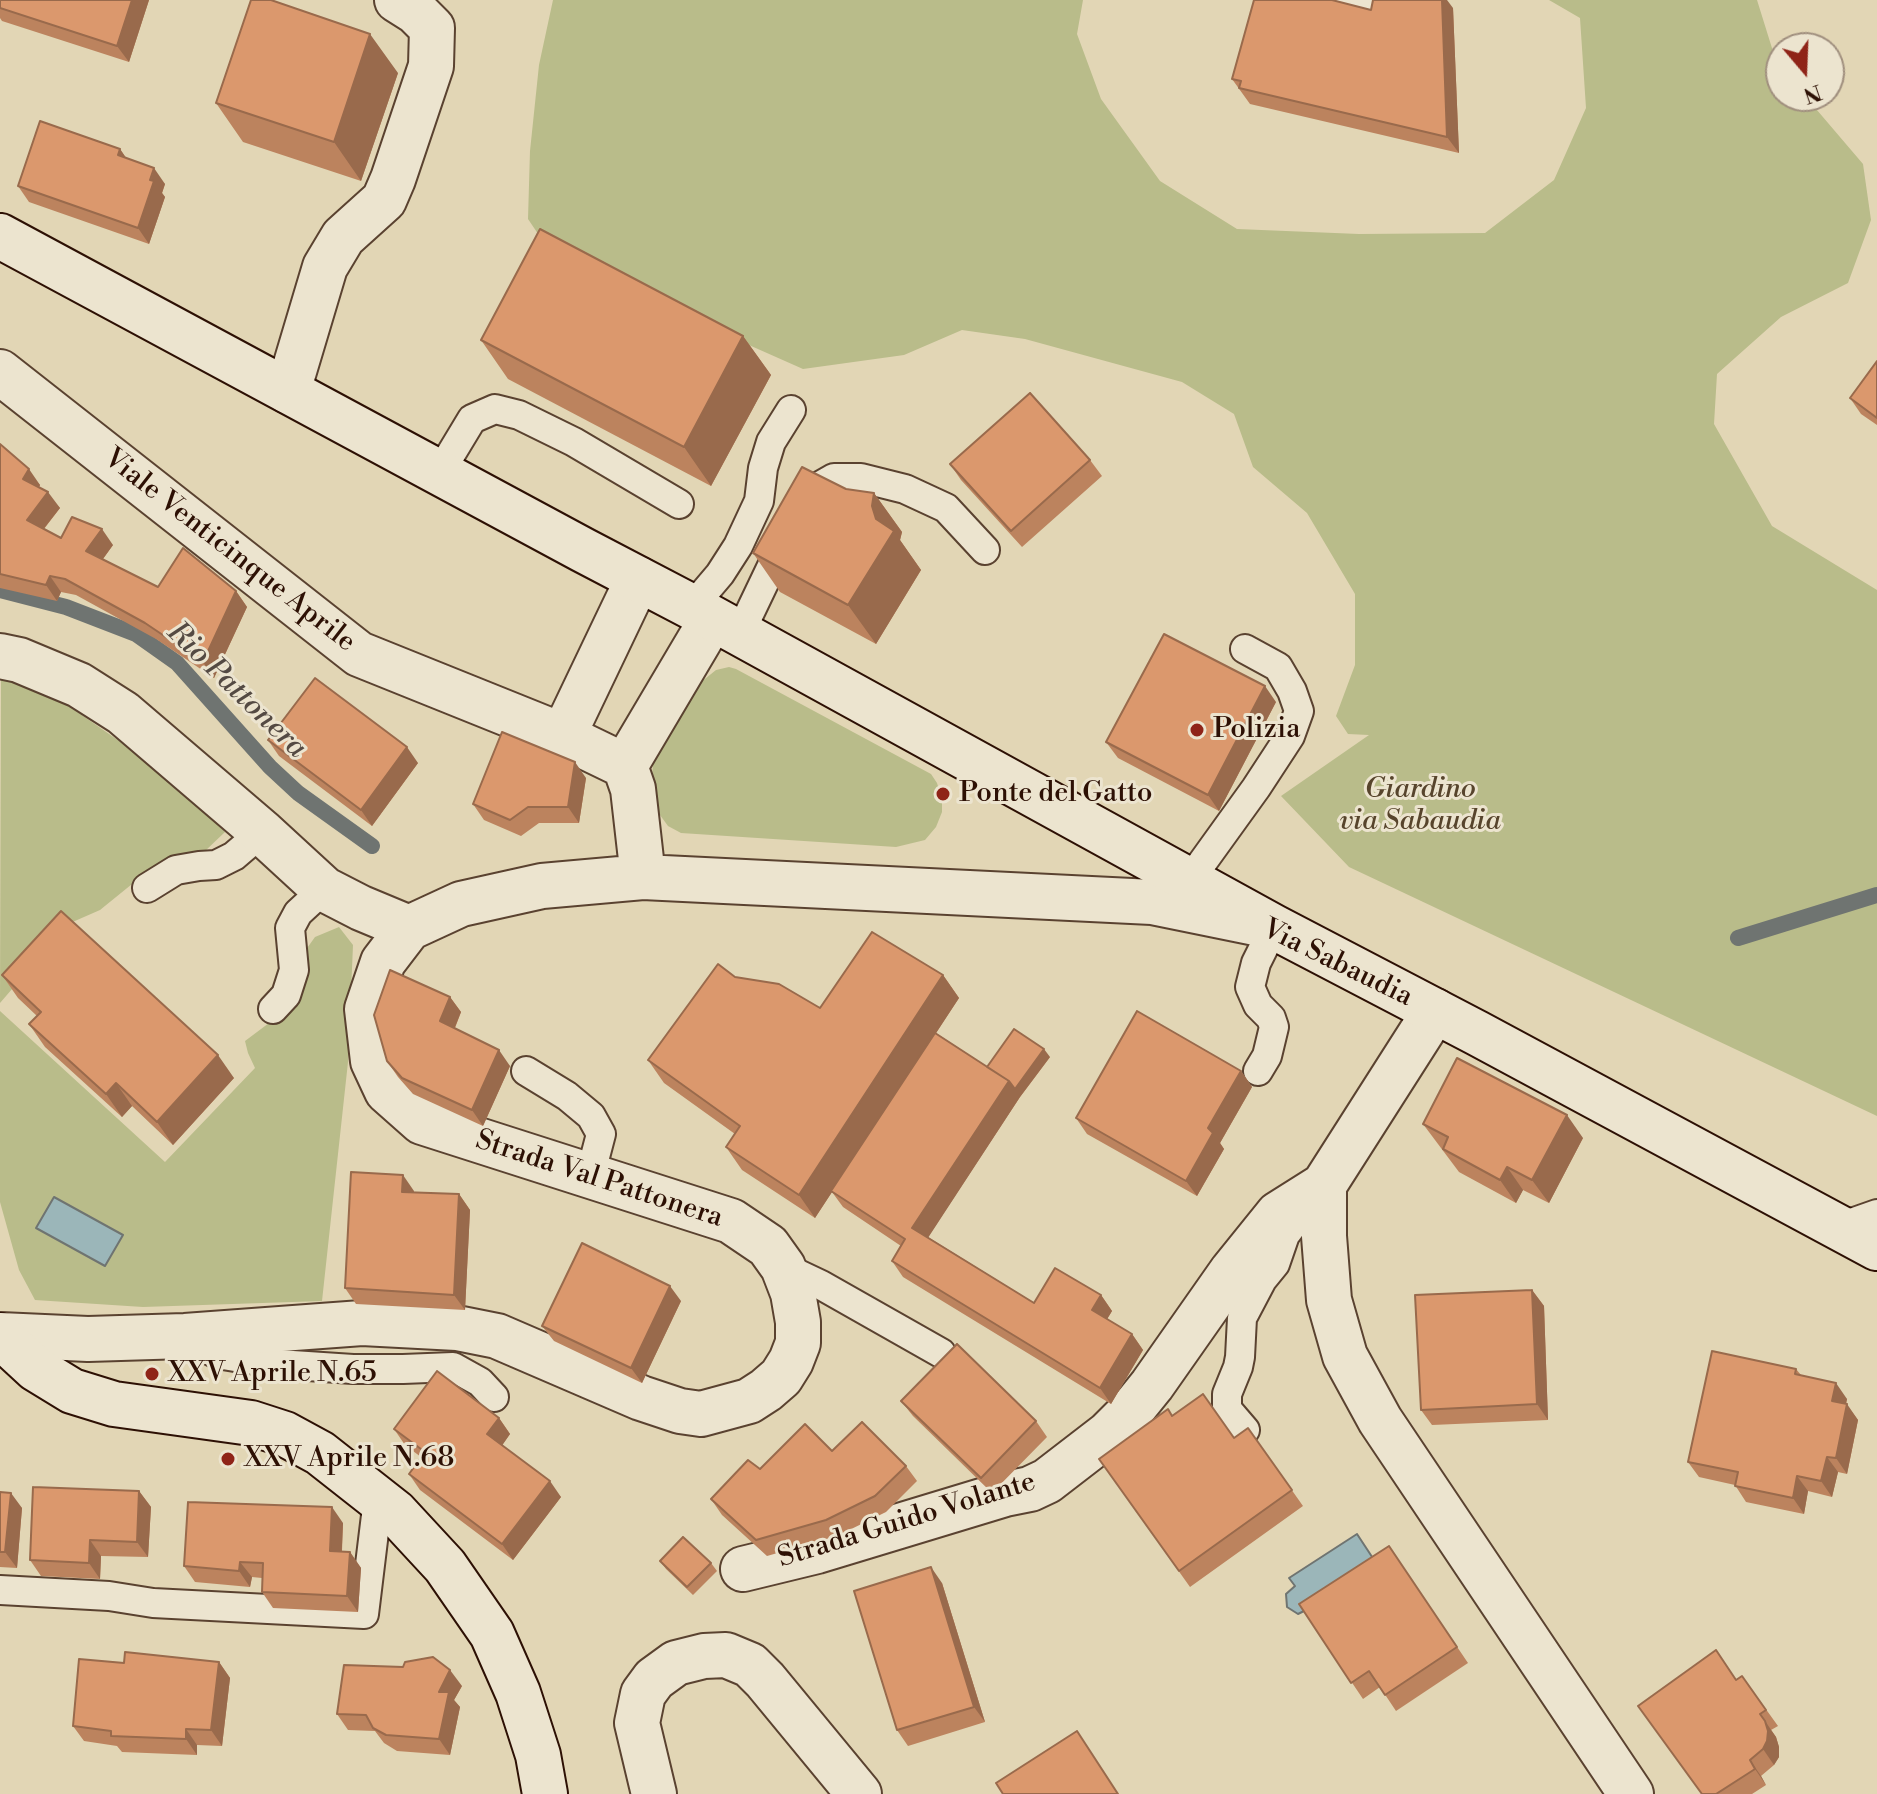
<!DOCTYPE html>
<html>
<head>
<meta charset="utf-8">
<style>
	body { margin:0 }
	#map { position:relative; width:1877px; height:1794px; overflow:hidden; background:#e2d6b5; font-family:"Libre Bodoni",serif }
	canvas { display:block }
	.north { position:absolute; left:1765px; top:32px; width:80px; height:80px; box-sizing:border-box; background:#ece4cf; border:2px solid #a08f7e; border-radius:50%; rotate:161deg; font-size:22px; font-weight:700; line-height:32px; text-align:center; color:#2d1004 }
	.north::after { content:''; display:block; margin:auto; width:28px; height:36px; background:#8f2418; clip-path:polygon(50% 0,100% 100%,50% 72%,0 100%) }
</style>
</head>
<body>
<div id="map">
<canvas width="1877" height="1794"></canvas>
<div class="north">N</div>
</div>
<script>
const ctx = document.querySelector('canvas').getContext('2d');
ctx.lineJoin = 'round';
function fill(path, color) {
  ctx.fillStyle = color;
  ctx.fill(path, 'evenodd');
}
function shape(rows) {
  const path = new Path2D();
  for (const r of rows) {
    path.moveTo(r[0], r[1]);
    for (let i = 2; i < r.length; i += 2) path.lineTo(r[i], r[i + 1]);
  }
  return path;
}
function strokePath(path, color, width, dash) {
  ctx.strokeStyle = color;
  ctx.lineWidth = width;
  ctx.lineCap = dash ? 'butt' : 'round';
  ctx.setLineDash(dash || []);
  ctx.stroke(path);
}
function label(font, color, halo, rows, align = 'center') {
  ctx.font = font + ' "Libre Bodoni",serif';
  ctx.lineWidth = 6;
  ctx.setLineDash([]);
  ctx.textBaseline = 'middle';
  ctx.strokeStyle = halo;
  ctx.fillStyle = color;
  for (const [text, x, y, turn = 0] of rows) {
    ctx.save();
    ctx.translate(x, y);
    ctx.rotate((+turn || 0) * Math.PI / 180);
    ctx.textAlign = isNaN(turn) ? turn : align;
    if (halo) ctx.strokeText(text, 0, 0);
    ctx.fillText(text, 0, 0);
    ctx.restore();
  }
}
fill(shape([
	[553,0,1083,0,1077,34,1101,99,1160,181,1237,229,1359,234,1485,233,1554,180,1586,108,1580,18,1549,0,1757,0,1776,61,1781,67,1781,96,1805,96,1863,164,1871,220,1848,283,1781,317,1717,374,1714,424,1772,526,1877,590,1877,1116,1349,867,1281,796,1369,735,1348,734,1336,716,1355,665,1355,594,1307,513,1253,467,1234,414,1182,382,1025,339,962,330,904,355,803,369,555,259,528,219,530,151,539,65],
	[729,667,736,669,931,774,937,783,942,800,942,812,936,827,925,840,896,847,681,833,668,826,660,815,655,799,652,776,654,750,685,695,716,670],
	[1,678,66,704,155,766,225,832,204,852,137,880,100,910,68,924,0,1003],
	[339,927,353,945,348,1062,322,1301,143,1307,35,1300,19,1270,0,1202,0,1011,165,1162,255,1068,248,1053,245,1041,273,1020,305,951,315,937]
]), '#b9bc8a');
const water = shape([
	[54,1197,123,1235,105,1266,36,1228,54,1197],
	[1357,1534,1382,1572,1298,1614,1287,1607,1286,1594,1295,1586,1289,1578,1357,1534]
]);
fill(water, '#9bb6b9');
strokePath(water, '#6f7471', 2);
strokePath(shape([
	[0,590,66,607,136,634,177,663,270,767,298,793,372,846],
	[1738,938,1877,895]
]), '#6f7471', 16);
const lane = shape([
	[1344,0,1365,6],
	[440,472,472,419,495,409,519,415,574,442,679,504],
	[692,607,720,574,738,546,759,501,763,468,771,442,791,410],
	[740,633,783,543,813,490,834,478,861,478,905,489,946,508,985,550],
	[1189,881,1256,788,1290,736,1299,711,1292,691,1278,667,1245,649],
	[147,888,176,870,199,866,216,865,234,856,262,832],
	[273,1009,286,995,294,970,290,928,298,913,324,889],
	[526,1071,567,1096,591,1116,601,1134,590,1176],
	[1258,1071,1267,1056,1274,1027,1271,1018,1258,1005,1250,987,1256,963,1274,927],
	[1840,1227,1877,1214],
	[783,1267,821,1285,941,1353],
	[192,1341,217,1354,277,1364,353,1369,403,1369,453,1367,480,1382,494,1397],
	[1245,1430,1227,1409,1227,1394,1238,1367,1240,1357,1242,1318,1262,1280,1275,1264,1285,1235,1301,1214],
	[0,1590,109,1596,153,1603,364,1614,378,1499]
]);
const street = shape([
	[0,372,359,654,563,736,625,766,633,789,643,877],
	[288,391,325,267,343,237,384,200,393,179,431,66,432,28,416,12,397,0],
	[0,656,19,660,79,685,123,713,262,832,324,889,361,908,409,928],
	[563,736,638,579],
	[625,766,712,619],
	[1435,1011,1324,1185,1324,1236,1329,1300,1345,1356,1380,1420,1631,1794],
	[0,1335,88,1339,185,1336,362,1323,457,1328,497,1336,641,1398,680,1411,701,1414,749,1401,766,1390,781,1377,791,1361,798,1343,798,1322,793,1293,783,1267,768,1246,731,1221,422,1122,387,1091,373,1061,367,1009,383,962,409,928,461,904,542,886,643,877,1152,902,1260,924],
	[743,1569,817,1551,1005,1494,1030,1489,1047,1481,1108,1434,1131,1411,1152,1385,1232,1271,1278,1214,1324,1185],
	[654,1794,637,1723,643,1694,654,1679,676,1663,704,1656,726,1655,750,1665,765,1680,859,1794]
]);
const secondary = shape([
	[0,236,583,550,692,607,1274,927,1477,1033,1877,1248],
	[0,1336,36,1369,72,1391,114,1404,251,1423,285,1434,320,1453,395,1512,445,1566,492,1634,518,1693,538,1755,545,1794]
]);
strokePath(lane, '#5a4230', 32);
strokePath(street, '#5a4230', 48);
strokePath(secondary, '#2d1004', 48);
strokePath(lane, '#ece4cf', 28);
strokePath(street, '#ece4cf', 44);
strokePath(secondary, '#ece4cf', 44);
fill(shape([
	[0,0,149,0,129,62,2,21,0,18],
	[1453,8,1459,153,1250,104,1232,79,1371,10],
	[398,73,361,181,243,142,216,103],
	[120,149,126,158,165,184,162,193,165,197,149,244,29,202,18,186],
	[743,336,771,375,711,486,508,379,481,340],
	[1877,361,1877,425,1861,414,1850,398],
	[0,444,40,485,39,487,60,508,44,529,61,538,113,545,103,559,158,587,236,591,247,607,214,678,156,639,76,595,61,592,57,601,0,588],
	[1090,460,1102,476,1022,547,961,480,950,464],
	[846,489,874,493,902,532,900,540,921,570,876,644,780,592,753,553],
	[1276,702,1219,811,1118,758,1106,742],
	[268,740,418,763,372,826,279,756],
	[586,778,579,823,539,823,521,836,484,820,473,804],
	[2,975,234,1078,173,1145,132,1106,122,1117,45,1047,29,1024,37,1016,18,998],
	[943,975,959,998,936,1033,987,1067,1050,1057,1020,1097,928,1237,1034,1303,1101,1295,1112,1311,1107,1319,1132,1334,1143,1350,1111,1404,903,1277,892,1261,901,1246,843,1207,832,1192,815,1218,742,1170,726,1147,735,1134,664,1083,648,1060,735,977,820,1008],
	[450,997,461,1012,455,1028,510,1066,483,1126,413,1094,398,1077,387,1061],
	[1241,1071,1252,1087,1220,1143,1224,1149,1197,1196,1087,1134,1076,1118],
	[1423,1124,1583,1138,1549,1203,1523,1190,1516,1203,1459,1172],
	[414,1191,414,1193,459,1194,470,1210,465,1310,356,1304,345,1288],
	[1532,1290,1544,1306,1548,1420,1432,1425,1421,1410],
	[681,1301,642,1383,554,1341,542,1326],
	[1796,1369,1801,1375,1847,1399,1846,1404,1858,1420,1847,1474,1838,1472,1832,1497,1808,1491,1804,1514,1746,1502,1735,1485,1699,1477,1688,1462],
	[901,1401,1036,1421,1047,1437,992,1493,913,1416],
	[499,1418,510,1434,502,1445,561,1497,513,1560,420,1490,409,1474,421,1457,405,1445,394,1429],
	[1248,1428,1303,1506,1190,1587,1099,1459,1234,1438],
	[832,1451,906,1466,917,1481,886,1512,837,1536,767,1556,722,1515,711,1499,760,1469],
	[139,1491,151,1507,148,1557,101,1556,100,1579,41,1576,30,1560],
	[0,1492,22,1508,17,1568,0,1567],
	[343,1523,342,1551,350,1552,361,1568,358,1612,273,1608,262,1592,262,1578,252,1577,250,1587,195,1582,184,1566],
	[1389,1546,1468,1663,1396,1711,1380,1687,1363,1699,1299,1604],
	[660,1561,711,1563,717,1571,693,1595,666,1569],
	[942,1583,985,1722,908,1746,897,1730],
	[219,1662,230,1678,222,1746,197,1745,197,1755,122,1752,117,1746,84,1741,73,1726,124,1663],
	[1742,1676,1778,1726,1771,1730,1776,1737,1779,1747,1779,1757,1774,1765,1761,1776,1766,1785,1752,1794,1701,1794,1737,1680],
	[462,1686,454,1700,460,1707,450,1755,397,1751,384,1743,375,1731,348,1730,337,1714]
]), '#bc835e');
fill(shape([
	[132,0,149,0,129,62,117,46],
	[1442,0,1447,0,1453,8,1459,153,1447,137],
	[370,34,398,73,361,181,334,142],
	[120,149,131,165,118,155],
	[154,168,165,184,162,193,165,197,149,244,138,228],
	[743,336,771,375,711,486,684,447],
	[29,469,40,485,35,495,23,479],
	[48,492,60,508,38,536,27,520],
	[874,493,902,532,900,540,921,570,876,644,848,605,876,519,872,506],
	[102,529,113,545,97,567,86,551],
	[50,576,61,592,57,601,46,585],
	[236,591,247,607,214,678,203,662],
	[1265,686,1276,702,1219,811,1208,795],
	[407,747,418,763,372,826,361,810],
	[575,762,586,778,579,823,568,807],
	[943,975,959,998,815,1218,799,1195],
	[450,997,461,1012,451,1037,440,1021],
	[1044,1049,1050,1057,1020,1097,924,1244,912,1228,1009,1081],
	[499,1050,510,1066,483,1126,472,1110],
	[218,1055,234,1078,173,1145,157,1122],
	[1241,1071,1252,1087,1220,1143,1224,1149,1197,1196,1186,1181,1208,1128],
	[116,1083,132,1106,122,1117,106,1094],
	[1567,1115,1583,1138,1549,1203,1532,1180],
	[1507,1167,1523,1190,1516,1203,1500,1180],
	[403,1175,414,1191,413,1208,402,1192],
	[459,1194,470,1210,465,1310,454,1295],
	[670,1286,681,1301,642,1383,631,1368],
	[1532,1290,1544,1306,1548,1420,1537,1404],
	[1101,1295,1112,1311,1103,1326,1092,1310],
	[1132,1334,1143,1350,1111,1404,1100,1388],
	[1836,1383,1847,1399,1843,1417,1832,1401],
	[1847,1404,1858,1420,1847,1474,1836,1458],
	[499,1418,510,1434,499,1450,487,1434],
	[1827,1457,1838,1472,1832,1497,1821,1481],
	[1797,1476,1808,1491,1804,1514,1793,1498],
	[550,1481,561,1497,513,1560,502,1544],
	[139,1491,151,1507,148,1557,137,1542],
	[11,1493,22,1508,17,1568,5,1552],
	[332,1507,343,1523,341,1567,330,1551],
	[90,1540,101,1556,100,1579,89,1563],
	[350,1552,361,1568,358,1612,347,1596],
	[240,1562,252,1577,250,1587,239,1571],
	[931,1567,942,1583,985,1722,974,1707],
	[219,1662,230,1678,222,1746,211,1730],
	[450,1670,462,1686,454,1700,460,1707,450,1755,439,1739,439,1692],
	[1765,1721,1776,1737,1779,1747,1779,1757,1774,1765,1763,1749],
	[186,1729,197,1745,197,1755,186,1739],
	[1750,1760,1761,1776,1766,1785,1755,1769]
]), '#996a4c');
const building = shape([
	[0,0,132,0,117,46,0,8,0,0],
	[251,0,271,0,370,34,334,142,216,103,251,0],
	[1254,0,1332,0,1371,10,1373,0,1442,0,1447,137,1239,88,1241,81,1232,79,1254,0],
	[40,121,120,149,118,155,154,168,150,180,154,181,138,228,18,186,40,121],
	[540,229,743,336,684,447,481,340,540,229],
	[1877,361,1877,418,1850,398,1877,361],
	[1030,393,1090,460,1011,531,950,464,1030,393],
	[0,444,29,469,23,479,48,492,27,520,61,538,72,517,102,529,86,551,158,587,183,548,236,591,203,662,145,623,65,579,50,576,46,585,0,574,0,444],
	[802,467,846,489,874,493,872,506,876,519,894,531,848,605,753,553,802,467],
	[1164,634,1265,686,1208,795,1106,742,1164,634],
	[315,678,407,747,361,810,268,740,315,678],
	[502,732,575,762,568,807,528,807,510,820,473,804,502,732],
	[61,911,218,1055,157,1122,116,1083,106,1094,29,1024,41,1012,2,975,61,911],
	[872,932,943,975,799,1195,726,1147,740,1126,648,1060,718,964,735,977,779,984,820,1008,872,932],
	[390,970,450,997,440,1021,499,1050,472,1110,402,1078,387,1061,374,1015,390,970],
	[1137,1011,1241,1071,1208,1128,1213,1133,1186,1181,1076,1118,1137,1011],
	[1014,1029,1044,1049,1015,1089,1009,1081,987,1067,1014,1029],
	[935,1033,1009,1081,912,1228,1034,1303,1055,1268,1101,1295,1092,1310,1132,1334,1100,1388,892,1261,905,1239,831,1191,935,1033],
	[1457,1058,1567,1115,1532,1180,1507,1167,1500,1180,1443,1149,1448,1137,1423,1124,1457,1058],
	[351,1172,403,1175,402,1192,459,1194,454,1295,345,1288,351,1172],
	[582,1243,670,1286,631,1368,542,1326,582,1243],
	[1532,1290,1537,1404,1421,1410,1415,1295,1532,1290],
	[957,1344,1036,1421,981,1478,901,1401,957,1344],
	[1712,1351,1796,1369,1795,1374,1836,1383,1832,1401,1847,1404,1836,1458,1827,1457,1821,1481,1797,1476,1793,1498,1735,1486,1738,1472,1688,1462,1712,1351],
	[437,1371,499,1418,487,1434,550,1481,502,1544,409,1474,425,1452,394,1429,437,1371],
	[1203,1394,1234,1438,1248,1428,1292,1490,1179,1571,1099,1459,1168,1409,1172,1416,1203,1394],
	[862,1422,906,1466,875,1496,826,1520,756,1540,711,1499,748,1460,760,1469,805,1424,832,1451,862,1422],
	[33,1487,139,1491,137,1542,90,1540,89,1563,30,1560,33,1487],
	[0,1492,11,1493,5,1552,0,1552,0,1492],
	[188,1502,332,1507,330,1551,350,1552,347,1596,262,1592,263,1563,240,1562,239,1571,184,1566,188,1502],
	[683,1537,711,1563,687,1587,660,1561,683,1537],
	[1389,1546,1457,1647,1385,1695,1369,1671,1351,1683,1299,1604,1389,1546],
	[931,1567,974,1707,897,1730,854,1591,931,1567],
	[1716,1650,1736,1680,1742,1676,1766,1710,1760,1714,1765,1721,1768,1731,1767,1741,1763,1749,1750,1760,1755,1769,1716,1794,1702,1794,1638,1706,1716,1650],
	[125,1652,219,1662,211,1730,186,1729,186,1739,111,1736,111,1731,73,1726,79,1659,124,1663,125,1652],
	[433,1657,450,1670,439,1692,449,1692,439,1739,386,1735,373,1728,366,1715,337,1714,344,1665,403,1667,405,1662,433,1657],
	[1077,1731,1118,1794,1003,1794,996,1783,1077,1731]
]);
fill(building, '#db986d');
strokePath(building, '#996a4c', 2);
for (const [x, y, r, color] of [
	[1197,730,8,"#8f2418"],
	[943,794,8,"#8f2418"],
	[152,1374,8,"#8f2418"],
	[228,1459,8,"#8f2418"]
]) {
  const dot = new Path2D();
  dot.arc(x, y, r, 0, 2 * Math.PI);
  ctx.fillStyle = color;
  ctx.fill(dot);
  strokePath(dot, '#ece4cf', 3);
}
label('28px', '#2d1004', '#ece4cf', [
	["Viale Venticinque Aprile",229,551,38],
	["Via Sabaudia",1337,964,26],
	["Strada Val Pattonera",599,1180,18],
	["Strada Guido Volante",907,1521,-17]
]);
label('28px', '#2d1004', '#ece4cf', [
	["Polizia",1213,730],
	["Ponte del Gatto",959,794],
	["XXV Aprile N.65",168,1374],
	["XXV Aprile N.68",244,1459]
], 'left');
label('italic 28px', '#57442c', '#ece4cf', [
	["Giardino",1420,790],
	["via Sabaudia",1420,822]
]);
label('italic 30px', '#544a43', '#ece4cf', [
	["Rio Pattonera",236,691,44]
]);
</script>
</body>
</html>
